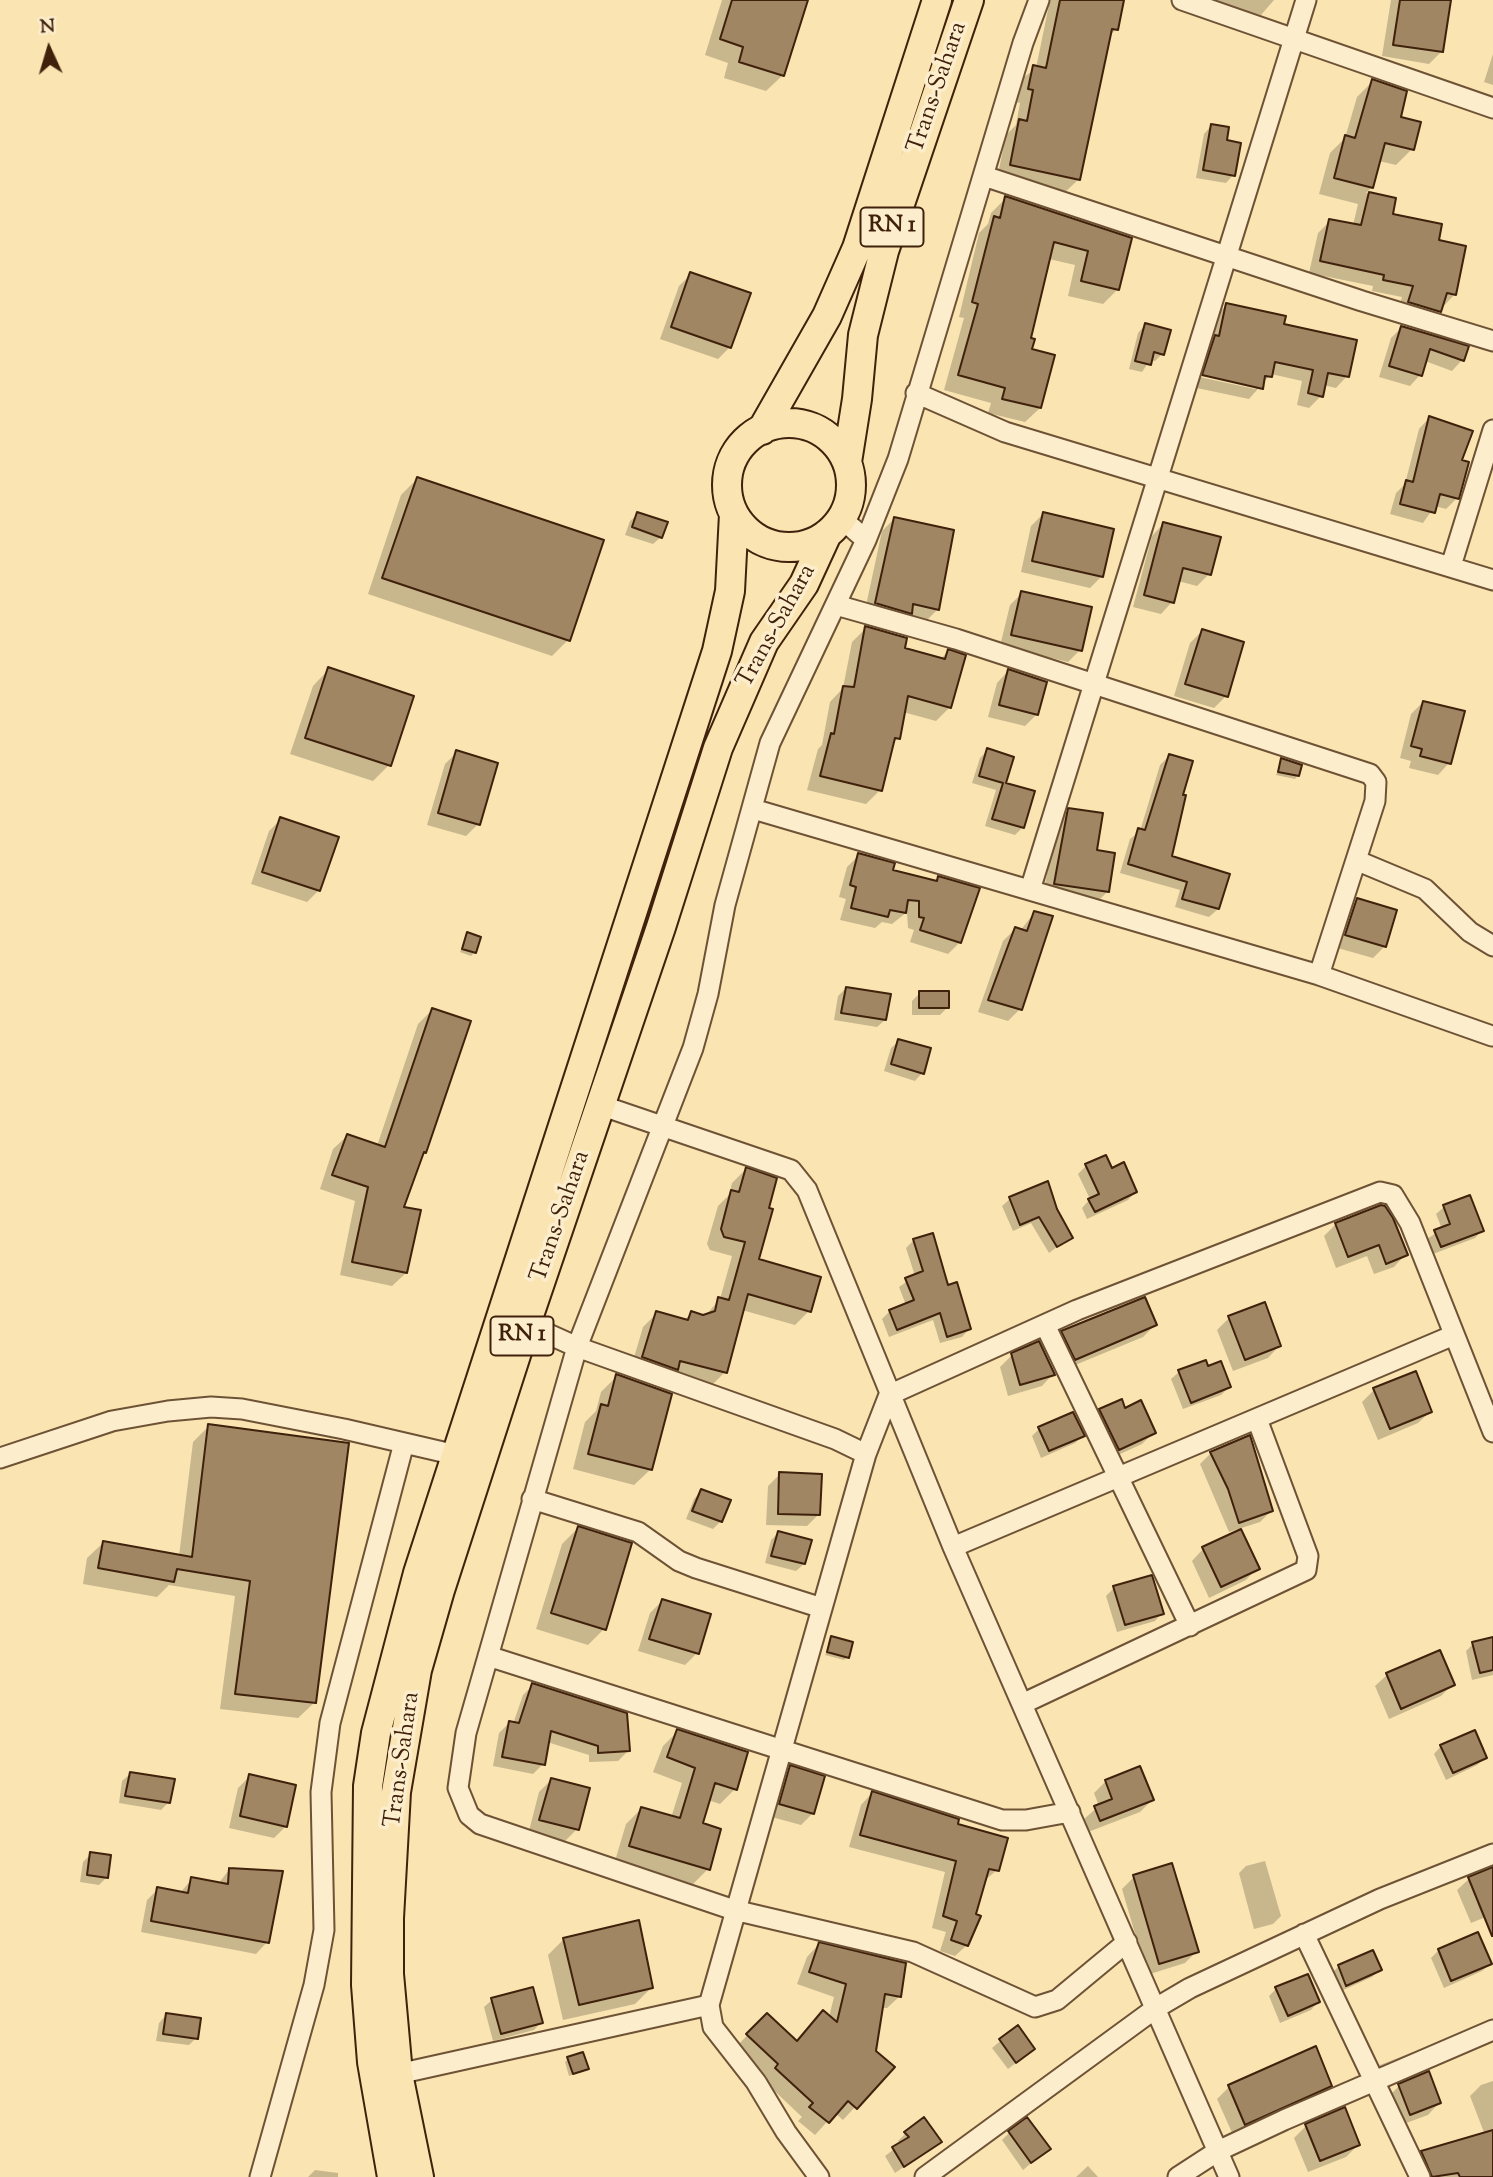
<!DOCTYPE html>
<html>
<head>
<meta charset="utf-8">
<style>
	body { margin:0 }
	#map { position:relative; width:1493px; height:2177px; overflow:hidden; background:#fae4b1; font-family:"Sorts Mill Goudy",serif }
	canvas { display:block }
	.north { position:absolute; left:14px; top:14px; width:70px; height:70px; -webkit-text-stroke:5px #fcedcc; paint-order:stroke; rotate:356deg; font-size:19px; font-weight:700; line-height:28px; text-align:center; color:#3f210c }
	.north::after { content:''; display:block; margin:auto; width:24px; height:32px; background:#3f210c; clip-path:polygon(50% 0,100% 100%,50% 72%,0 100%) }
</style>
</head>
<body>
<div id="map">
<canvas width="1493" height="2177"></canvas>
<div class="north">N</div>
</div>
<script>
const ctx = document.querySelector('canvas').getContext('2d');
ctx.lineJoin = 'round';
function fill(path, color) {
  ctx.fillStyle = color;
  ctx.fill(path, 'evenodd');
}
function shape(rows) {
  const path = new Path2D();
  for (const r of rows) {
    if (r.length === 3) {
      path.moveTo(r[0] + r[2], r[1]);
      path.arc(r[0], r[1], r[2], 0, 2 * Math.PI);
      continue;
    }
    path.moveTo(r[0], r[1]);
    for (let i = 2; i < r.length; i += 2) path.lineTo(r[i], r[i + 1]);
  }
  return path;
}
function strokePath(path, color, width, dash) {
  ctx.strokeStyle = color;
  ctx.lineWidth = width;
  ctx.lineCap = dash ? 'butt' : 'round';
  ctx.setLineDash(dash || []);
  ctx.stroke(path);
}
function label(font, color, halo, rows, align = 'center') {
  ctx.font = font + ' "Sorts Mill Goudy",serif';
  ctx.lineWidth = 7;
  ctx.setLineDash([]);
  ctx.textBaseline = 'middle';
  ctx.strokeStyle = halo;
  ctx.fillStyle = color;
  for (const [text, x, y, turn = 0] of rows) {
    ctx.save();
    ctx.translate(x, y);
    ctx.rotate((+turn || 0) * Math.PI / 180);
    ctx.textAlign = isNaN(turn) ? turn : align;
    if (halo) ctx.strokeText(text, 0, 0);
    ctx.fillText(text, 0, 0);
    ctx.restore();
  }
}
fill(shape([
	[722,0,806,0,783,75,766,91,724,78,728,63,705,55],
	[1050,0,1123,0,1116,29,1109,37,1078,180,1064,193,997,179,1006,135,1016,125,1020,103,1015,102,1019,81,1036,68],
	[1203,0,1274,0,1261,15],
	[1391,0,1450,0,1441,52,1429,64,1382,56],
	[1493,54,1493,85,1484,82],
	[1373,81,1398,118,1412,149,1396,165,1379,161,1372,187,1366,193,1394,199,1391,216,1437,241,1455,294,1428,323,1397,314,1402,297,1372,291,1373,286,1309,273,1318,233,1330,221,1353,225,1358,204,1319,194,1330,153,1345,138,1357,97],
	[1211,126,1225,142,1233,175,1226,183,1196,178,1204,134],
	[1006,198,1130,239,1118,289,1103,304,1068,296,1075,265,1049,259,1029,339,1040,408,1025,422,988,413,991,403,944,390,964,318,959,317,979,233,988,224,991,213],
	[691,274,730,347,718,359,660,339,679,286],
	[1227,305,1282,326,1347,376,1336,388,1323,385,1321,396,1309,408,1297,405,1302,381,1271,374,1249,399,1192,387,1195,376,1255,389,1258,386,1196,372,1215,316],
	[1145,325,1162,354,1155,361,1150,360,1142,372,1129,369,1138,333],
	[1401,328,1462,360,1452,371,1425,361,1420,375,1410,386,1379,377,1391,338],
	[1429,418,1460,461,1457,498,1446,509,1435,506,1423,523,1390,514,1396,493,1405,484,1419,429],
	[417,479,568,640,552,656,368,594,401,495],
	[638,514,661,537,653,544,625,535,630,521],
	[1043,514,1102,576,1090,588,1021,572,1031,526],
	[894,519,938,609,926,621,864,615,882,531],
	[1163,524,1209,574,1197,586,1178,581,1172,602,1161,614,1133,607,1152,536],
	[1022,593,1080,650,1068,662,1000,646,1010,605],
	[866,628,903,650,940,660,948,651,950,707,936,721,903,712,898,738,892,744,880,790,866,804,807,790,818,749,822,745,830,702,843,688,852,642],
	[1202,631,1226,696,1214,708,1174,696,1190,643],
	[329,669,389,765,373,781,290,754,313,686],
	[1008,671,1037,714,1025,726,988,717,997,683],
	[1423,702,1449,763,1438,775,1409,768,1411,761,1400,758,1411,714],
	[988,750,1012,758,1003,784,1023,827,1015,835,985,826,996,790,972,783,980,758],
	[457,752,478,824,466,836,427,825,445,764],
	[1169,756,1181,796,1169,858,1218,909,1209,917,1175,907,1180,890,1120,873,1130,839,1140,831,1160,765],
	[1282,760,1298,775,1295,779,1276,775],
	[1069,809,1095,852,1107,892,1096,903,1043,895,1057,821],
	[281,819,319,890,307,902,251,884,269,831],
	[859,855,891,872,934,882,939,878,960,942,948,954,910,942,914,930,908,928,907,912,892,924,882,922,875,928,840,920,846,899,839,897,847,867],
	[1357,900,1385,946,1373,958,1334,947,1345,912],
	[1034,913,1020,1009,1008,1021,978,1012,1003,941,1015,929,1020,931],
	[468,934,475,952,471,956,460,952],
	[846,988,885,1020,877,1027,834,1020,838,996],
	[920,993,948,1007,940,1015,912,1015,912,1001],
	[432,1010,425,1152,420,1156,402,1208,406,1273,392,1286,340,1275,355,1201,320,1189,333,1149,347,1136,377,1146,418,1024],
	[899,1041,922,1073,915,1081,884,1071,891,1048],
	[1086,1166,1111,1170,1135,1192,1128,1200,1087,1219,1082,1208,1090,1199,1078,1174],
	[746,1169,757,1260,809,1311,795,1325,742,1310,725,1372,711,1386,630,1371,643,1327,657,1313,684,1321,691,1313,704,1317,720,1299,732,1256,710,1250,707,1244,718,1206,729,1195,732,1183],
	[1047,1183,1056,1210,1070,1237,1049,1253,1031,1223,1013,1231,1002,1206,1010,1199],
	[1469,1197,1482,1230,1475,1238,1433,1254,1427,1239,1442,1229,1436,1214,1444,1207],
	[1336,1224,1405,1255,1394,1267,1374,1274,1367,1256,1336,1268,1324,1236],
	[914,1240,947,1287,969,1329,962,1337,940,1343,933,1320,889,1337,882,1319,890,1311,906,1305,899,1287,915,1276,906,1248],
	[1229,1318,1279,1346,1268,1358,1233,1371,1217,1330],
	[1155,1325,1143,1337,1063,1370,1050,1344,1062,1332],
	[1012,1355,1053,1374,1042,1386,1008,1396,1000,1367],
	[1207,1368,1229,1387,1221,1395,1183,1409,1171,1379,1179,1372],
	[617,1376,651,1469,634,1485,573,1469,585,1422,596,1411,601,1392],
	[1374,1390,1430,1412,1418,1423,1378,1440,1362,1402],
	[1100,1410,1125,1410,1154,1432,1142,1444,1107,1460,1088,1422],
	[209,1426,314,1703,298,1718,220,1709,235,1596,169,1585,157,1597,83,1584,87,1558,103,1543,179,1556,193,1442],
	[1039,1429,1083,1435,1075,1443,1041,1458,1032,1436],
	[1211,1453,1271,1511,1260,1522,1229,1532,1200,1464],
	[780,1474,819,1514,807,1526,766,1525,768,1486],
	[701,1491,721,1521,713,1529,686,1519,694,1499],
	[578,1528,604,1629,588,1645,536,1629,562,1544],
	[778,1533,804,1564,796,1571,765,1563,771,1540],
	[1203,1549,1257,1568,1246,1580,1209,1598,1192,1561],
	[1114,1588,1162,1613,1155,1621,1117,1632,1106,1596],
	[662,1601,709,1615,697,1653,685,1665,638,1651,650,1613],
	[832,1638,847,1657,844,1660,825,1655],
	[1493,1639,1493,1675,1472,1680,1466,1651,1473,1644],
	[1387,1675,1453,1684,1441,1696,1389,1719,1375,1686],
	[533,1685,628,1751,618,1761,589,1762,589,1755,547,1742,543,1764,533,1774,493,1766,499,1733,509,1723,513,1724,523,1695],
	[678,1731,735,1789,720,1804,708,1800,701,1824,708,1869,693,1884,615,1861,626,1824,641,1809,671,1818,682,1783,653,1772,663,1746],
	[1441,1746,1485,1758,1477,1765,1446,1780,1434,1754],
	[791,1767,813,1813,801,1825,768,1816,779,1779],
	[130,1774,169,1802,161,1810,119,1803,122,1781],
	[250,1776,286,1826,274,1838,229,1828,238,1788],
	[551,1780,577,1829,565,1841,529,1831,539,1792],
	[1106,1781,1152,1800,1140,1812,1088,1832,1083,1820,1099,1806,1094,1793],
	[872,1793,956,1825,997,1870,984,1881,967,1945,955,1956,940,1951,946,1932,932,1928,945,1872,849,1847,861,1805],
	[91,1854,107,1877,99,1885,80,1882,83,1862],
	[1265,1861,1281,1916,1273,1924,1254,1929,1239,1873,1246,1866],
	[1493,1869,1493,1914,1471,1923,1457,1890,1469,1879],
	[229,1870,267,1942,256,1954,141,1932,147,1900,158,1889,180,1893,192,1879,218,1884],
	[1134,1877,1197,1951,1185,1963,1147,1975,1122,1889],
	[564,1939,651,1988,635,2004,563,2020,548,1955],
	[819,1944,900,1996,887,2008,881,2008,855,2107,843,2120,835,2113,815,2135,798,2121,802,2117,764,2081,767,2077,735,2048,767,2015,796,2043,829,2017,834,1997,797,1984,807,1957],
	[1439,1950,1490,1964,1482,1971,1444,1988,1431,1958],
	[1339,1966,1380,1970,1372,1977,1339,1992,1331,1974],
	[1276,1989,1318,2002,1311,2010,1280,2023,1269,1996],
	[492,2000,541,2022,534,2030,493,2041,484,2007],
	[166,2015,196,2038,189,2045,156,2041,159,2023],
	[1017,2027,1025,2056,1008,2069,992,2048],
	[1413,2052,1406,2059,1369,2075,1380,2065],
	[568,2059,587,2069,569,2076,565,2062],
	[1493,2081,1493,2177,1416,2177,1411,2164,1422,2153,1485,2135,1470,2096,1481,2085],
	[1330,2085,1318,2097,1233,2135,1217,2099,1229,2087],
	[1399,2086,1439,2103,1428,2115,1398,2126,1387,2098],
	[1306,2126,1358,2145,1346,2157,1308,2172,1294,2138],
	[906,2133,940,2142,895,2173,885,2156,901,2144,898,2141],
	[1009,2133,1048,2149,1023,2170,1002,2140],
	[1088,2166,1098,2177,1076,2177],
	[315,2170,338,2173,338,2177,308,2177]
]), '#0003');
const building = shape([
	[732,0,808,0,784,76,739,62,743,47,720,39,732,0],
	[1060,0,1124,0,1118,30,1112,29,1080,180,1010,165,1019,119,1027,121,1033,90,1028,89,1033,65,1046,68,1060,0],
	[1400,0,1451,0,1443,52,1393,45,1400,0],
	[1372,79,1407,91,1401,117,1421,122,1414,150,1385,143,1373,188,1334,178,1345,135,1355,138,1372,79],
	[1211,124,1229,127,1227,140,1241,143,1235,176,1203,170,1211,124],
	[1369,192,1396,198,1393,214,1442,224,1439,240,1466,246,1456,295,1447,293,1441,312,1408,302,1413,286,1383,280,1384,275,1320,261,1329,219,1361,225,1369,192],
	[1005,196,1132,238,1119,290,1081,281,1088,251,1054,242,1031,338,1035,339,1032,349,1055,355,1041,408,1002,399,1005,388,958,375,978,304,972,302,994,216,1000,218,1005,196],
	[690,272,751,293,731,348,671,327,690,272],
	[1226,303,1286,316,1284,324,1357,340,1349,377,1328,373,1323,397,1308,393,1313,370,1275,362,1272,377,1265,376,1263,389,1202,375,1215,335,1219,336,1226,303],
	[1145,323,1171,330,1164,355,1154,352,1151,365,1135,361,1145,323],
	[1401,326,1469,346,1464,361,1430,349,1422,376,1389,366,1401,326],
	[1429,416,1473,431,1462,460,1469,462,1459,499,1440,494,1435,513,1400,504,1406,480,1413,482,1429,416],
	[417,477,604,540,570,641,382,578,417,477],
	[637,512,668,522,662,538,632,527,637,512],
	[1043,512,1114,529,1103,577,1032,561,1043,512],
	[894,517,954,530,939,610,913,604,912,614,875,603,894,517],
	[1163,522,1221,537,1211,575,1183,568,1174,603,1144,595,1163,522],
	[1021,591,1092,607,1082,651,1011,635,1021,591],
	[865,626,907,638,905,648,945,659,948,649,966,655,951,708,908,696,900,739,895,738,882,791,820,776,831,733,834,734,843,686,854,687,865,626],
	[1202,629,1244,642,1228,697,1185,684,1202,629],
	[328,667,414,696,391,766,305,738,328,667],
	[1008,669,1047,682,1038,715,999,705,1008,669],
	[1423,701,1465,711,1451,764,1420,756,1422,749,1411,746,1423,701],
	[987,748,1014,757,1006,783,1035,791,1024,828,992,819,1003,783,979,776,987,748],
	[456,750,498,763,480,825,438,813,456,750],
	[1169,754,1193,761,1183,795,1186,795,1172,856,1230,874,1219,909,1182,899,1187,882,1128,864,1138,828,1145,830,1169,754],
	[1281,758,1302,765,1299,776,1278,772,1281,758],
	[1068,808,1103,813,1097,850,1115,853,1109,892,1054,884,1068,808],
	[280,817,339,837,320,891,262,872,280,817],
	[858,853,895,863,893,870,937,881,938,876,980,888,961,943,920,930,924,918,919,917,919,901,908,900,906,913,890,910,888,917,851,908,856,887,850,885,858,853],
	[1357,898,1397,910,1386,947,1345,935,1357,898],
	[1034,911,1053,916,1022,1010,988,1000,1015,927,1027,931,1034,911],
	[467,932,481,937,476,953,462,949,467,932],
	[846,987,891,994,886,1020,841,1013,846,987],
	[919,991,949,991,949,1008,919,1008,919,991],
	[432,1008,471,1021,426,1153,424,1152,404,1207,421,1210,407,1273,352,1262,368,1187,332,1175,347,1134,385,1147,432,1008],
	[898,1039,931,1048,924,1074,891,1064,898,1039],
	[1106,1155,1112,1168,1124,1162,1137,1192,1095,1212,1088,1199,1099,1194,1085,1164,1106,1155],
	[746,1167,777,1178,769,1208,773,1209,759,1259,821,1277,811,1312,748,1294,727,1373,680,1361,678,1370,642,1357,656,1311,688,1320,691,1311,703,1315,715,1311,718,1297,729,1300,745,1242,724,1237,721,1229,731,1190,739,1192,746,1167],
	[1048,1181,1057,1209,1073,1238,1057,1247,1039,1217,1020,1225,1009,1197,1048,1181],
	[1470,1195,1484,1231,1441,1247,1434,1230,1450,1224,1443,1205,1470,1195],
	[1381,1205,1385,1206,1393,1218,1408,1255,1386,1264,1379,1245,1348,1257,1335,1223,1381,1205],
	[933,1233,948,1285,957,1282,971,1329,947,1337,940,1313,897,1330,889,1310,914,1300,905,1278,923,1271,913,1239,933,1233],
	[1145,1297,1157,1325,1075,1360,1061,1331,1145,1297],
	[1265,1302,1281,1346,1245,1360,1228,1316,1265,1302],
	[1039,1341,1055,1375,1020,1385,1011,1353,1039,1341],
	[1206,1360,1208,1366,1221,1361,1231,1387,1191,1403,1178,1370,1206,1360],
	[1416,1371,1432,1412,1390,1429,1373,1388,1416,1371],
	[616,1374,672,1394,652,1470,588,1454,601,1404,608,1406,616,1374],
	[1122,1399,1125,1408,1141,1400,1156,1433,1119,1450,1099,1409,1122,1399],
	[1073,1412,1085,1436,1049,1451,1038,1427,1073,1412],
	[208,1424,349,1443,316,1703,235,1694,250,1581,177,1569,174,1582,98,1568,103,1541,192,1557,208,1424],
	[1250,1435,1273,1511,1239,1523,1228,1489,1210,1452,1250,1435],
	[779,1472,822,1474,820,1515,778,1514,779,1472],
	[701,1489,731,1500,722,1522,692,1511,701,1489],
	[578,1526,632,1543,606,1630,551,1613,578,1526],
	[1241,1529,1260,1569,1221,1587,1202,1547,1241,1529],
	[778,1531,812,1540,805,1564,771,1556,778,1531],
	[1152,1575,1164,1614,1125,1625,1113,1586,1152,1575],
	[662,1599,711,1614,699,1654,649,1639,662,1599],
	[831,1636,853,1642,849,1658,827,1652,831,1636],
	[1493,1637,1493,1670,1480,1673,1472,1642,1493,1637],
	[1440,1650,1455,1685,1401,1709,1386,1673,1440,1650],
	[532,1683,627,1713,630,1751,598,1753,598,1746,551,1731,545,1765,502,1757,509,1721,519,1723,532,1683],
	[677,1729,748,1752,737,1790,715,1783,703,1823,721,1829,710,1870,629,1846,641,1807,680,1818,695,1768,667,1757,677,1729],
	[1475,1730,1487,1758,1453,1773,1440,1745,1475,1730],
	[790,1765,825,1776,814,1814,779,1804,790,1765],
	[1140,1766,1154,1800,1100,1821,1094,1806,1112,1799,1105,1780,1140,1766],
	[130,1772,175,1779,170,1803,125,1796,130,1772],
	[249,1774,296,1785,287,1827,240,1816,249,1774],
	[551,1778,590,1788,579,1830,539,1820,551,1778],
	[872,1791,959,1819,958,1824,1008,1838,999,1871,989,1869,976,1914,981,1916,968,1946,951,1940,957,1921,943,1916,956,1861,860,1835,872,1791],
	[90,1852,111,1855,108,1878,87,1875,90,1852],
	[1172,1863,1199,1952,1159,1964,1133,1875,1172,1863],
	[1493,1867,1493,1936,1492,1936,1468,1877,1493,1867],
	[229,1868,283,1871,269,1943,151,1921,157,1887,188,1893,191,1877,228,1884,229,1868],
	[639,1920,653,1988,579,2005,563,1938,639,1920],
	[1478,1932,1492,1964,1451,1981,1438,1949,1478,1932],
	[819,1942,906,1963,901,1997,885,1994,876,2051,895,2067,857,2109,848,2101,829,2123,809,2107,813,2103,775,2068,778,2064,746,2034,767,2013,797,2041,823,2010,837,2022,846,1984,809,1972,819,1942],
	[1373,1950,1382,1970,1346,1986,1338,1965,1373,1950],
	[1308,1974,1320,2002,1288,2016,1275,1987,1308,1974],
	[533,1987,543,2023,501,2034,491,1998,533,1987],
	[166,2013,201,2018,198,2039,163,2034,166,2013],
	[1018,2025,1035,2049,1016,2063,999,2039,1018,2025],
	[1316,2046,1332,2086,1245,2125,1228,2085,1316,2046],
	[583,2052,589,2069,573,2074,567,2057,583,2052],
	[1429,2071,1441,2103,1410,2115,1398,2084,1429,2071],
	[1345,2107,1360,2145,1320,2161,1305,2124,1345,2107],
	[924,2117,942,2142,904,2167,892,2147,909,2137,904,2132,924,2117],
	[1027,2117,1051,2149,1031,2163,1008,2131,1027,2117],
	[1493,2130,1493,2177,1460,2177,1458,2173,1432,2177,1421,2151,1493,2130]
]);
fill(building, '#a08662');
strokePath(building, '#3f210c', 2);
const minor = shape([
	[1039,0,1023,43,898,459,866,540,770,743,725,905,708,994,693,1048,577,1347,466,1733,458,1788,469,1815,480,1824,734,1910,913,1952,1035,2007,1057,2000,1127,1942],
	[1182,0,1493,108],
	[984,176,1362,301,1493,341],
	[916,393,1005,432,1493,580],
	[841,518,866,540],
	[1451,566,1493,430],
	[836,605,956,639,1370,774,1376,782,1375,801,1319,975],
	[753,809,1319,975,1492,1036],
	[1358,861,1425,889,1470,932,1493,946],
	[1030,890,1306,0],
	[600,1105,791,1170,807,1190,953,1547,1229,2177],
	[526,1324,577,1347,835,1439,866,1454,709,2005,713,2027,756,2082,786,2132,819,2177],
	[1045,1325,1190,1626],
	[866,1454,889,1395,1077,1310,1380,1192,1393,1195,1410,1223,1493,1432],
	[0,1458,112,1421,168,1411,211,1407,242,1409,344,1429,456,1455],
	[532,1499,638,1532,679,1561,696,1568,822,1608],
	[953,1547,1454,1335],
	[488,1656,1002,1820,1026,1820,1070,1812],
	[1022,1704,1306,1570,1308,1556,1257,1419],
	[1304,1934,1420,2177],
	[398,2074,709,2005],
	[260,2177,314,1985,324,1930,321,1792,330,1723,404,1443],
	[925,2177,1156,2008,1190,1988,1380,1899,1493,1854],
	[1178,2177,1218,2151,1284,2120,1493,2030]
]);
const highway = shape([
	[789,485,62],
	[762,430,827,316,857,248,937,0],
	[847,462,857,399,863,335,884,251,969,0],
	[392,2177,372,2062,366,1985,368,1786,376,1733,418,1573,717,651,730,591,734,514],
	[419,2177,398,2074,389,1974,389,1918,396,1792,417,1670,440,1590,526,1324,661,927,718,748,764,642,804,584,827,534]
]);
strokePath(minor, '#6e5235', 23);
strokePath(highway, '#3f210c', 32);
strokePath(minor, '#fcedcc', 19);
strokePath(highway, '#fae4b1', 28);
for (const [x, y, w] of [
	[892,227,63],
	[522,1336,63]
]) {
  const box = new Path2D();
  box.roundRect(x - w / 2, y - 19.5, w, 39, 5);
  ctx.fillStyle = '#fcedcc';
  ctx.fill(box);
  strokePath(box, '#3f210c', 2);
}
label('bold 23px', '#3f210c', null, [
	["RN 1",892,227],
	["RN 1",522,1336]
]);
label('24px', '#3f210c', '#fcedcc', [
	["Trans-Sahara",939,88,-71],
	["Trans-Sahara",778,627,-61],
	["Trans-Sahara",562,1217,-71],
	["Trans-Sahara",404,1760,-82]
]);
</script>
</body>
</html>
